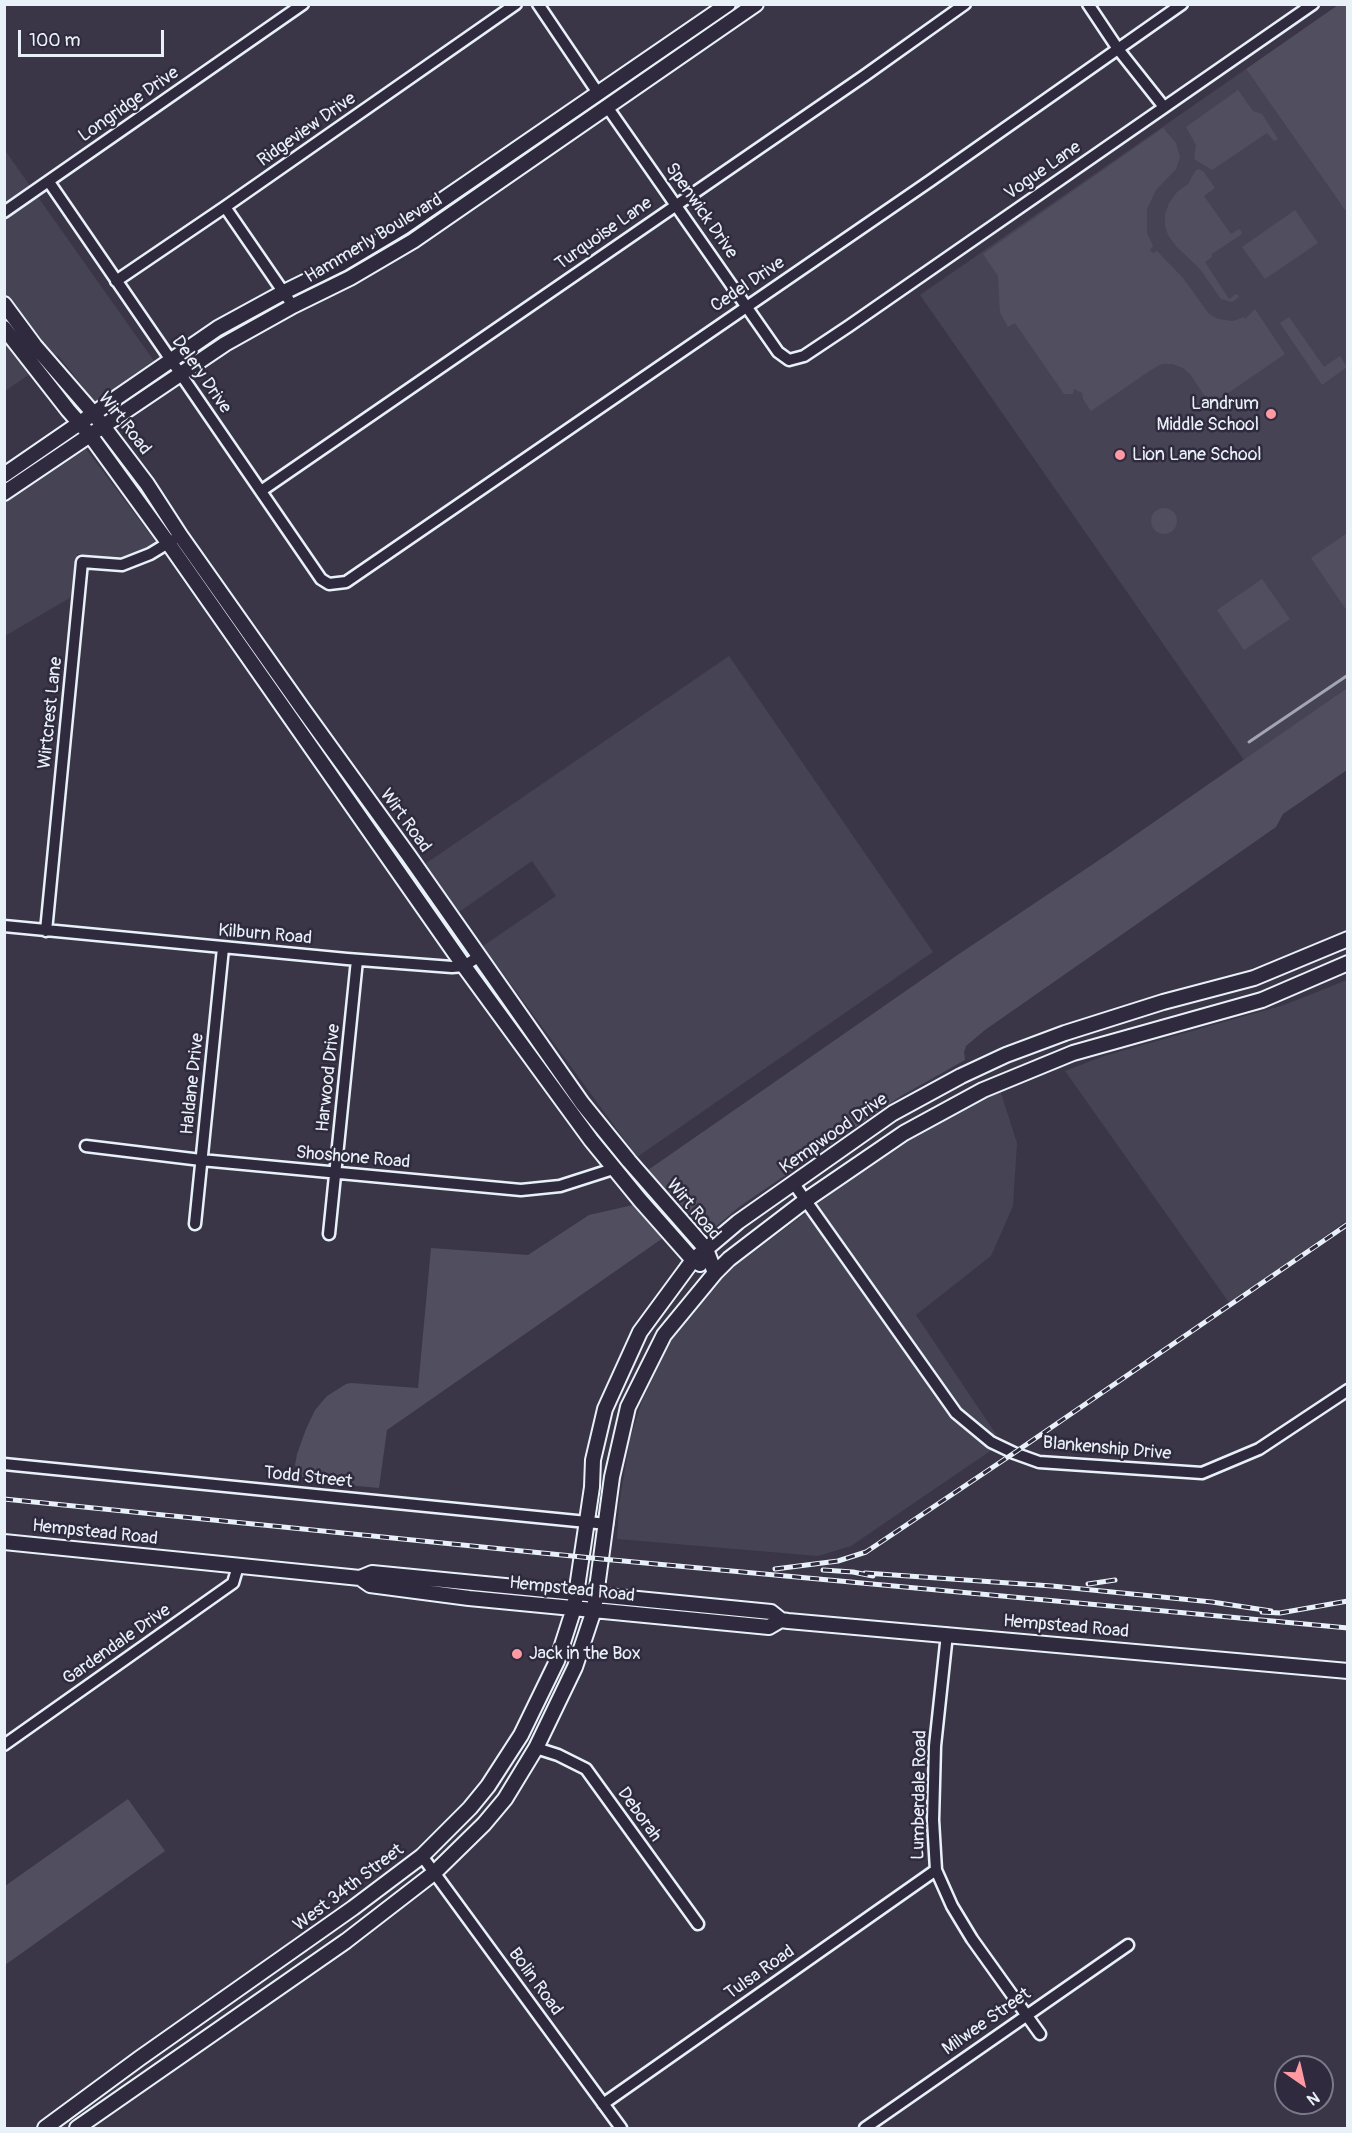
<!DOCTYPE html>
<html>
<head>
<meta charset="utf-8">
<style>
	body { margin:0 }
	#map { position:relative; width:1352px; height:2133px; overflow:hidden; background:#3a3648; font-family:Pangolin,sans-serif }
	canvas { display:block }
	.frame { position:absolute; inset:0; border:6px solid #e8f1f8; pointer-events:none }
	.north { position:absolute; left:1274px; top:2055px; width:60px; height:60px; box-sizing:border-box; background:#2f2a3d; border:2px solid #797a88; border-radius:50%; rotate:146deg; font-size:16px; font-weight:700; line-height:24px; text-align:center; color:#e8f1f8 }
	.north::after { content:''; display:block; margin:auto; width:21px; height:27px; background:#ff9aa2; clip-path:polygon(50% 0,100% 100%,50% 72%,0 100%) }
	.scale { position:absolute; left:18px; top:30px; width:146px; height:27px; box-sizing:border-box; border:3px solid #e8f1f8; border-top:0; padding-left:8px; font-size:18px; line-height:21px; white-space:nowrap; color:#e8f1f8; -webkit-text-stroke:4px #2f2a3d; paint-order:stroke }
</style>
</head>
<body>
<div id="map">
<canvas width="1352" height="2133"></canvas>
<div class="frame"></div>
<div class="north">N</div>
<div class="scale">100 m</div>
</div>
<script>
const ctx = document.querySelector('canvas').getContext('2d');
ctx.lineJoin = 'round';
function fill(path, color) {
  ctx.fillStyle = color;
  ctx.fill(path, 'evenodd');
}
function shape(rows) {
  const path = new Path2D();
  for (const r of rows) {
    if (r.length === 3) {
      path.moveTo(r[0] + r[2], r[1]);
      path.arc(r[0], r[1], r[2], 0, 2 * Math.PI);
      continue;
    }
    path.moveTo(r[0], r[1]);
    for (let i = 2; i < r.length; i += 2) path.lineTo(r[i], r[i + 1]);
  }
  return path;
}
function strokePath(path, color, width, dash) {
  ctx.strokeStyle = color;
  ctx.lineWidth = width;
  ctx.lineCap = dash ? 'butt' : 'round';
  ctx.setLineDash(dash || []);
  ctx.stroke(path);
}
function label(font, color, halo, rows, align = 'center') {
  ctx.font = font + ' Pangolin,sans-serif';
  ctx.lineWidth = 5;
  ctx.setLineDash([]);
  ctx.textBaseline = 'middle';
  ctx.strokeStyle = halo;
  ctx.fillStyle = color;
  for (const [text, x, y, turn = 0] of rows) {
    ctx.save();
    ctx.translate(x, y);
    ctx.rotate((+turn || 0) * Math.PI / 180);
    ctx.textAlign = isNaN(turn) ? turn : align;
    if (halo) ctx.strokeText(text, 0, 0);
    ctx.fillText(text, 0, 0);
    ctx.restore();
  }
}
fill(shape([
	[1246,69,1347,213,1347,688,1244,760,920,295],
	[4,149,154,361,95,402,58,355,5,391],
	[86,449,156,542,137,555,116,560,77,554,73,596,5,636,5,503],
	[729,656,933,952,637,1157,483,946,556,896,532,861,459,912,425,864],
	[1347,980,1347,1220,1230,1304,1065,1071,1104,1056,1284,1005],
	[1000,1090,1017,1143,1013,1206,991,1256,916,1315,1002,1443,851,1546,818,1556,617,1539,619,1505,630,1439,642,1401,678,1326,723,1275,839,1188,912,1139]
]), '#464354');
fill(shape([
	[1338,5,1348,5,1347,213,1246,69],
	[1238,90,1253,111,1262,114,1278,139,1274,141,1267,133,1212,170,1194,159,1196,145,1186,127],
	[1163,128,1176,143,1180,157,1176,169,1156,190,1147,209,1147,233,1153,246,1150,250,1153,253,1157,251,1183,278,1209,314,1218,319,1233,321,1244,317,1245,319,1255,309,1285,354,1215,402,1204,395,1190,374,1183,368,1172,364,1162,364,1151,370,1091,411,1083,399,1082,393,1074,389,1073,394,1064,394,1015,323,1008,327,1000,313,998,276,983,254],
	[1199,169,1204,172,1215,188,1204,196,1231,234,1239,229,1241,231,1242,234,1212,254,1212,257,1205,262,1229,299,1236,294,1238,295,1239,297,1232,302,1221,299,1200,269,1176,246,1168,235,1165,226,1165,214,1169,203,1177,192,1188,184,1196,170],
	[1295,210,1318,243,1265,279,1242,247],
	[1289,317,1324,367,1340,356,1347,367,1322,385,1280,323],
	[1164,521,13],
	[1347,533,1347,611,1311,558],
	[1262,579,1290,619,1244,650,1217,610],
	[1347,688,1347,770,1283,814,1276,827,985,1030,966,1046,964,1052,965,1060,901,1096,739,1207,713,1229,707,1230,703,1227,648,1170,956,956,1108,854],
	[633,1205,663,1238,387,1430,379,1488,305,1481,295,1465,297,1454,306,1429,315,1410,327,1396,346,1384,351,1383,418,1388,431,1248,528,1255,589,1215],
	[128,1799,165,1851,5,1965,5,1886]
]), '#504e5f');
strokePath(shape([
	[1249,742,1348,675]
]), '#a2a6b1', 3);
const minor = shape([
	[538,4,598,93],
	[1088,4,1118,49,1164,107],
	[608,108,778,352,789,360,804,356,849,326,1313,4],
	[49,182,321,579,329,584,346,582,930,181,1182,4],
	[225,207,293,306],
	[4,212,303,4],
	[116,281,225,207,516,4],
	[261,491,864,76,965,4],
	[4,926,347,959,452,967,464,966,478,957],
	[46,931,82,562,122,565,150,554,173,540],
	[86,1146,201,1160,521,1190,560,1186,613,1169],
	[794,1184,956,1413,991,1442,1014,1453,1039,1462,1202,1473,1259,1449,1348,1390],
	[195,1224,223,948],
	[329,1234,357,960],
	[4,1464,607,1524],
	[947,1634,935,1746,933,1820,936,1870,952,1906,972,1939,1040,2034],
	[4,1745,233,1583,238,1566],
	[536,1748,558,1755,586,1769,698,1924],
	[422,1856,621,2128],
	[603,2104,936,1870],
	[865,2128,1128,1945]
]);
const major = shape([
	[4,304,35,346,94,414,147,484,180,535,302,708,409,856,582,1103,629,1161,706,1249,715,1273],
	[4,328,68,410,90,435,169,544,464,966,591,1140,640,1200,693,1260,700,1264],
	[4,475,218,328,284,292,341,264,403,227,728,4],
	[4,493,225,344,293,306,350,278,413,241,756,4],
	[4,1542,360,1578,372,1573,771,1612,781,1620],
	[360,1578,370,1585,469,1598,769,1627,781,1620,788,1621,1348,1671],
	[45,2128,140,2058,353,1908,422,1856,470,1808,488,1786,521,1735,557,1661,574,1608,592,1487,593,1460,605,1409,640,1332,693,1260,738,1222,893,1113,961,1076,1006,1055,1065,1033,1163,1002,1254,978,1348,939],
	[77,2128,346,1941,434,1873,484,1824,505,1799,536,1748,575,1667,594,1610,612,1477,628,1407,664,1335,715,1273,729,1259,806,1200,904,1133,983,1090,1073,1053,1262,1000,1348,963]
]);
strokePath(minor, '#e8f1f8', 15);
strokePath(major, '#e8f1f8', 18);
strokePath(minor, '#2f2a3d', 10);
strokePath(major, '#2f2a3d', 14);
const rail = shape([
	[4,1499,602,1559,1348,1628],
	[775,1569,838,1561,866,1552,1014,1453,1348,1224],
	[823,1570,853,1572,873,1576],
	[865,1573,1052,1586,1212,1602,1271,1611],
	[1088,1584,1115,1580],
	[1262,1612,1280,1613,1348,1601]
]);
strokePath(rail, '#e8f1f8', 5);
strokePath(rail, '#2f2a3d', 3, [9]);
for (const [x, y, r, color] of [
	[1271,414,6,"#ff9aa2"],
	[1120,455,6,"#ff9aa2"],
	[517,1654,6,"#ff9aa2"]
]) {
  const dot = new Path2D();
  dot.arc(x, y, r, 0, 2 * Math.PI);
  ctx.fillStyle = color;
  ctx.fill(dot);
  strokePath(dot, '#2f2a3d', 2);
}
label('18px', '#e8f1f8', '#2f2a3d', [
	["Longridge Drive",129,105,-35],
	["Ridgeview Drive",307,130,-35],
	["Vogue Lane",1043,171,-35],
	["Spenwick Drive",701,211,55],
	["Turquoise Lane",604,234,-35],
	["Hammerly Boulevard",374,239,-31],
	["Cedel Drive",748,285,-34],
	["Delery Drive",201,375,55],
	["Wirt Road",124,424,52],
	["Wirtcrest Lane",51,713,-84],
	["Wirt Road",405,821,54],
	["Kilburn Road",265,935,5],
	["Harwood Drive",329,1078,-84],
	["Haldane Drive",193,1084,-84],
	["Kempwood Drive",834,1134,-35],
	["Shoshone Road",353,1158,5],
	["Wirt Road",693,1210,50],
	["Blankenship Drive",1107,1449,5],
	["Todd Street",308,1478,6],
	["Hempstead Road",95,1533,6],
	["Hempstead Road",572,1590,6],
	["Hempstead Road",1066,1627,5],
	["Gardendale Drive",117,1645,-35],
	["Lumberdale Road",920,1795,-89],
	["Deborah",639,1815,54],
	["West 34th Street",349,1888,-37],
	["Tulsa Road",760,1973,-35],
	["Bolin Road",535,1982,54],
	["Milwee Street",987,2022,-35]
]);
label('18px', '#e8f1f8', '#2f2a3d', [
	["Landrum",1259,404,"right"],
	["Middle School",1259,425,"right"],
	["Lion Lane School",1132,455],
	["Jack in the Box",529,1654]
], 'left');
</script>
</body>
</html>
